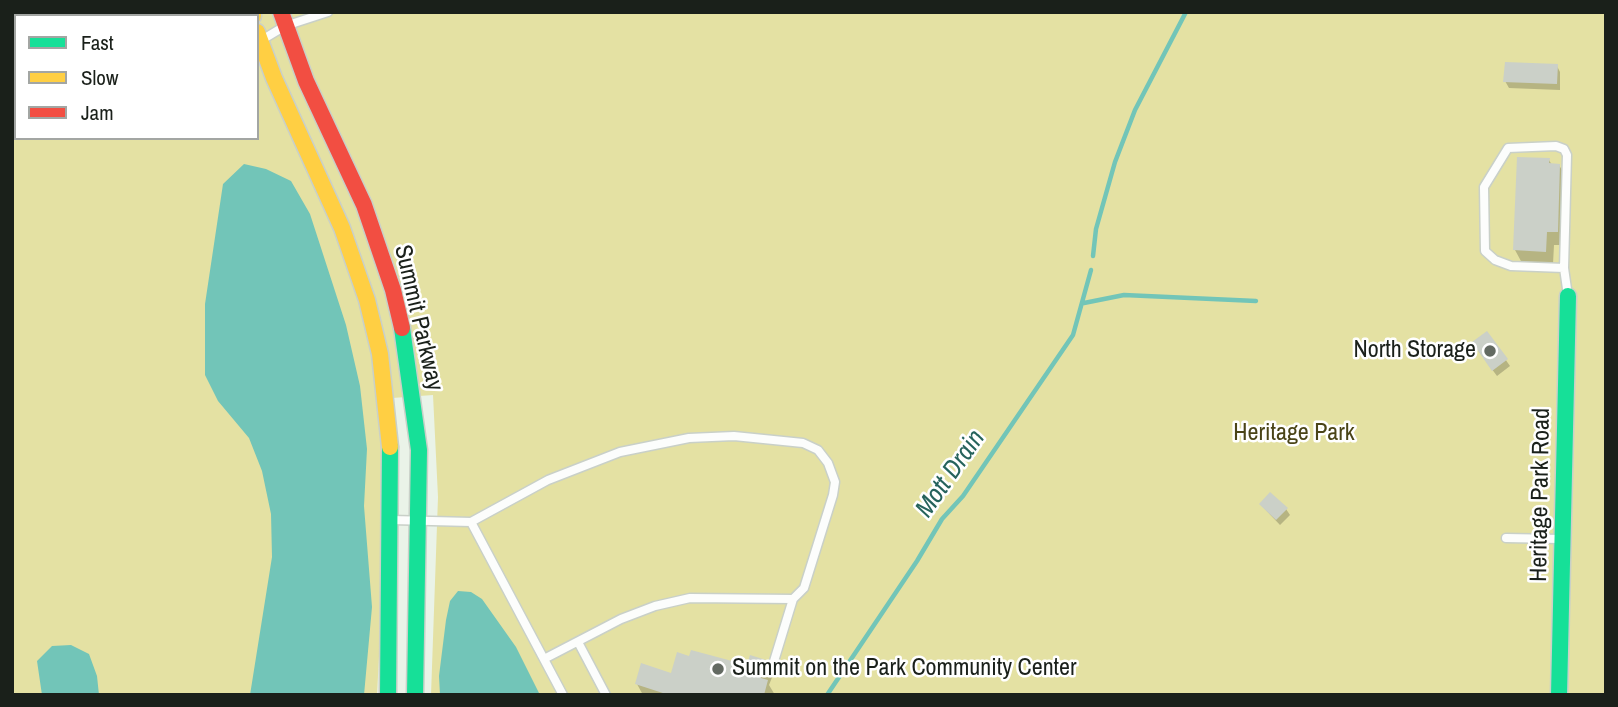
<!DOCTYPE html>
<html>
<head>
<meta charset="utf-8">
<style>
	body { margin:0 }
	#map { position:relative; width:1618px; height:707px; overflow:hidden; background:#eaf3e8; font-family:"Archivo Narrow",sans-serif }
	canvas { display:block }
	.frame { position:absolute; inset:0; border:14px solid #1a201a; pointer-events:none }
	.legend { position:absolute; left:14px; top:14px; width:245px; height:126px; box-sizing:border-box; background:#fff; border:2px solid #a3a6a3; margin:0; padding:9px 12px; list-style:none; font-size:21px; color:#1a201a }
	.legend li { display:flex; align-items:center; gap:14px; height:35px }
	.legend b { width:35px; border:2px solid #a3a6a3 }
</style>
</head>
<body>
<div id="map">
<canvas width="1618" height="707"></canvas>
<div class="frame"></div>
<ul class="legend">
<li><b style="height:9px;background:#16e098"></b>Fast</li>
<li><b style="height:9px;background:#ffcf43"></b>Slow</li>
<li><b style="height:9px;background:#f24e42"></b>Jam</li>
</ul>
</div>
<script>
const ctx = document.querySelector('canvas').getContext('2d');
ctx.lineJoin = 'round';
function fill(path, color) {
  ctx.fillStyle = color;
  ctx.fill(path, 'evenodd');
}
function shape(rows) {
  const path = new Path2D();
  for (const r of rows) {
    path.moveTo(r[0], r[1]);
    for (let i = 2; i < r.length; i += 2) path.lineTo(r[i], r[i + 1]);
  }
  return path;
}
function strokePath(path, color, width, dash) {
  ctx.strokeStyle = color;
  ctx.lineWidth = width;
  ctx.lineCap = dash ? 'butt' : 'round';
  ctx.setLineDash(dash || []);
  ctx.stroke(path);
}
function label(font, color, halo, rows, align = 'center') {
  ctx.font = font + ' "Archivo Narrow",sans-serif';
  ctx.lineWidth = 5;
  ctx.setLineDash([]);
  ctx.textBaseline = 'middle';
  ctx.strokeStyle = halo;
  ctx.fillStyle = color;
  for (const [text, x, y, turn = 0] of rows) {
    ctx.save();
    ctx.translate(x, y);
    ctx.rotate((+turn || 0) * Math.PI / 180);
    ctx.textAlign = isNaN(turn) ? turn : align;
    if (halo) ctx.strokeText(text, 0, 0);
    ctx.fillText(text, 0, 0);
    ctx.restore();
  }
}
fill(shape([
	[12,12,1606,12,1606,695,431,695,438,497,433,395,379,399,386,522,377,695,12,695],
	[16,16,257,16,257,138,16,138]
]), '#e4e1a3');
fill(shape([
	[244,164,266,169,291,181,310,214,346,325,360,386,367,449,364,506,372,607,364,695,250,695,272,557,271,514,262,471,249,438,218,401,205,375,205,304,223,184],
	[458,591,471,592,482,599,516,647,540,695,440,695,439,676,446,620,450,601],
	[71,645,89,654,97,676,99,695,42,695,37,661,52,646]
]), '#72c5b8');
fill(shape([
	[1557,66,1560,72,1560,90,1509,88,1505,81],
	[1549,160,1552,165,1559,165,1567,179,1565,245,1554,245,1553,264,1522,263,1515,250],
	[1487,333,1510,366,1497,376,1477,349],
	[1261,505,1286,509,1290,515,1280,525],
	[765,662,773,675,769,685,775,695,643,695,637,684,672,675,748,667]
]), '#0003');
strokePath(shape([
	[1093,256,1096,229,1115,162,1135,110,1186,12],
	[1084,303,1124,295,1256,301],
	[827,695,917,561,942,519,963,496,1073,335,1091,270]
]), '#72c5b8', 4.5);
fill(shape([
	[1505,62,1558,64,1557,84,1503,82],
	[1517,157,1550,158,1549,163,1560,164,1558,232,1547,232,1546,252,1513,250],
	[1487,331,1508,359,1492,371,1472,342],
	[1270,492,1288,508,1276,520,1259,504],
	[691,650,747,665,750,655,766,660,761,678,768,680,764,695,669,695,635,684,641,663,671,673,677,652,689,656]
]), '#cbd0c8');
const lane = shape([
	[260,41,285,26,328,12],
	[1564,268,1511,266,1495,260,1485,251,1484,187,1508,148,1556,146,1564,149,1567,155,1564,268,1568,296],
	[392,520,471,522,548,480,620,452,689,438,734,436,803,443,818,450,828,463,835,482,833,495,804,588,793,599,690,598,655,606,621,619,544,659],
	[471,522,563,695],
	[1506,538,1560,539],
	[578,642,606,695],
	[771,671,793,599]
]);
const fast = shape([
	[402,328,419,450,415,695],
	[388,695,390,447],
	[1559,695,1568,296]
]);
const slow = shape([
	[253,12,253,16],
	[257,32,274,78,342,228,367,300,380,354,390,447]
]);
const jam = shape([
	[281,12,306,81,364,205,393,290,402,328]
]);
strokePath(lane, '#c9d0c8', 11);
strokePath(fast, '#c9d0c8', 19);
strokePath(slow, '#c9d0c8', 19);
strokePath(jam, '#c9d0c8', 19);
strokePath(lane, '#fcfdfc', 8);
strokePath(fast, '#16e098', 16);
strokePath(slow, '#ffcf43', 16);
strokePath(jam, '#f24e42', 16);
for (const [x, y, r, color] of [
	[1490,351,7,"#636a62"],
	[718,669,7,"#636a62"]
]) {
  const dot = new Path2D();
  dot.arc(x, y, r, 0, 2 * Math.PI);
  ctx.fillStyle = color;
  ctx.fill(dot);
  strokePath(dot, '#fff', 2.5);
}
label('24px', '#1a201a', '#fff', [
	["Summit Parkway",418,318,77],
	["Heritage Park Road",1541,495,-89]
]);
label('24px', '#1a201a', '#fff', [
	["North Storage",1476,351],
	["Summit on the Park Community Center",732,669,"left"]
], 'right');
label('24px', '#4a4417', '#fff', [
	["Heritage Park",1294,434]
]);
label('italic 26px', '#26635c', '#fff', [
	["Mott Drain",951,474,-55]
]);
</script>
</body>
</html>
